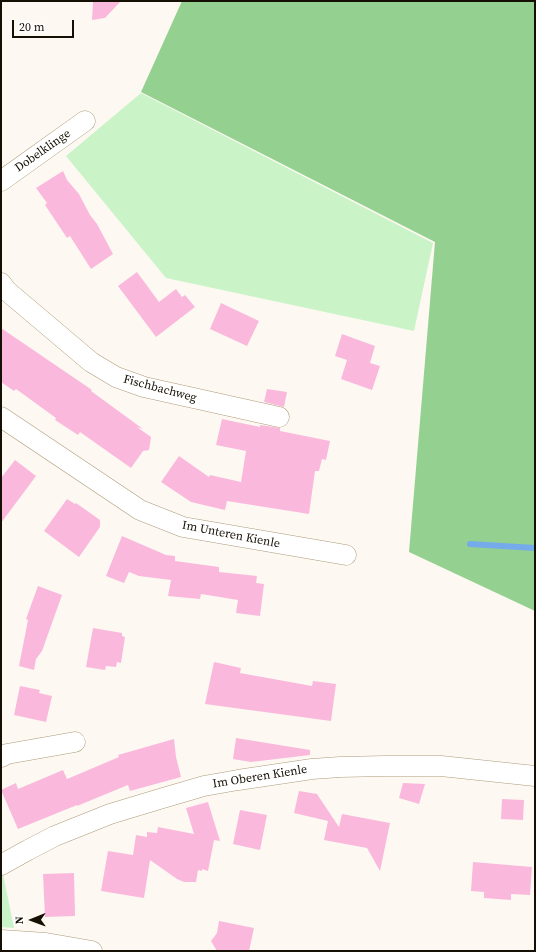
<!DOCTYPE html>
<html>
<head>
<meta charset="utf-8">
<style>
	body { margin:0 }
	#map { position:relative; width:536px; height:952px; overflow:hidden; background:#fdf9f2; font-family:"Source Serif 4",serif }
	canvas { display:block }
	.frame { position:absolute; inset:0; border:2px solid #150f04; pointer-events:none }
	.north { position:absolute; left:12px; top:900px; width:40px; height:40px; -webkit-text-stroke:3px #fff; paint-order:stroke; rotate:269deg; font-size:11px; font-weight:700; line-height:16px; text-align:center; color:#150f04 }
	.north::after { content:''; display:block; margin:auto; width:14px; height:18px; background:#150f04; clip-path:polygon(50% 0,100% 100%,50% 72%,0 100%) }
	.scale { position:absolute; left:12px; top:20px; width:62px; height:18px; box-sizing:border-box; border:2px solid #150f04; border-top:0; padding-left:5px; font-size:12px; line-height:14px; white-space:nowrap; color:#150f04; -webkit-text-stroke:3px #fff; paint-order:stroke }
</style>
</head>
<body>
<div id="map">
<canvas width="536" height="952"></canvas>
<div class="frame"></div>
<div class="north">N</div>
<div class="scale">20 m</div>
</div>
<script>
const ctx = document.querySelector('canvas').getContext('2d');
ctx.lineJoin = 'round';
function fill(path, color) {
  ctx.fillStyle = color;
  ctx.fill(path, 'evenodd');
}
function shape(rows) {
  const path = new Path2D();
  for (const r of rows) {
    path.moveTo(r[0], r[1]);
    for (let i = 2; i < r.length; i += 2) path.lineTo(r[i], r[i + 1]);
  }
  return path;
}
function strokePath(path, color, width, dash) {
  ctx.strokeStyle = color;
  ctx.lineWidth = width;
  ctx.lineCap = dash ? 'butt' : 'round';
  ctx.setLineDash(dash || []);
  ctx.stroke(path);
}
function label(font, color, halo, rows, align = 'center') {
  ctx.font = font + ' "Source Serif 4",serif';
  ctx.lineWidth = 3.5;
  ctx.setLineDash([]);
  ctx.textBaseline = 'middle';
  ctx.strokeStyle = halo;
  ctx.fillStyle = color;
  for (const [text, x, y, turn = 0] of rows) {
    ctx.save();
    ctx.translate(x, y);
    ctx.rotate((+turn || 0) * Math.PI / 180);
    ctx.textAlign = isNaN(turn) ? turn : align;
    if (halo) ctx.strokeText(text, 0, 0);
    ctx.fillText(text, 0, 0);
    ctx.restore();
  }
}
fill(shape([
	[141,93,433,243,414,331,166,278,66,156],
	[1,864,14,928,1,927]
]), '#caf3c7');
fill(shape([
	[182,1,535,1,535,611,409,552,435,242,141,92]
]), '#94d090');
strokePath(shape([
	[470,544,535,548]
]), '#75abea', 6);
fill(shape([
	[93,1,121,1,105,18,92,20],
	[63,171,67,180,79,194,90,215,97,224,113,254,91,269,70,236,67,238,45,205,47,203,36,188],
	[137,272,159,302,176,289,182,297,185,295,195,307,156,337,118,286],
	[221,303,259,321,247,346,210,329],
	[1,328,92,390,91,391,143,429,137,427,151,437,149,450,143,451,131,468,80,432,78,435,55,420,56,418,16,389,14,391,1,382],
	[342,334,375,346,370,363,380,366,372,390,341,379,347,360,335,356],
	[267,389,287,392,284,407,264,402],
	[222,419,260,427,260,425,280,428,280,431,330,441,326,460,322,459,319,471,315,471,309,514,227,501,225,510,191,502,161,482,179,456,209,477,210,475,241,482,246,451,216,445],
	[15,460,36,476,1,523,1,478],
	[67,499,75,504,76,503,100,520,100,527,79,557,44,531],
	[122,536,166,555,175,556,175,561,219,567,219,572,257,576,256,583,264,584,260,616,236,613,238,600,201,594,200,599,168,596,171,580,139,576,129,572,124,583,106,576],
	[38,586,62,595,42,651,36,659,34,670,19,666,28,620,26,619],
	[93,628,122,633,122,636,125,637,121,663,117,662,116,667,106,666,105,670,86,667],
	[214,662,241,668,240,673,312,686,313,681,336,684,331,721,205,704],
	[20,686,40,690,39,693,52,696,46,722,14,715],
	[236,738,310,750,310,755,251,762,233,759],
	[174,739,176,757,181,777,130,791,128,785,77,806,77,805,18,829,1,790,16,783,18,789,63,770,67,779,119,757,118,755],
	[403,783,425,784,419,804,399,798],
	[299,791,317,794,339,827,342,814,390,823,380,871,367,848,324,840,328,821,294,813],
	[502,799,524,800,523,820,501,819],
	[208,802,220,841,214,840,208,871,202,869,202,871,198,870,196,882,184,882,177,879,150,860,144,898,101,891,108,851,133,855,136,835,147,837,147,832,157,833,158,827,194,834,186,808],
	[240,810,267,815,260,850,233,844],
	[473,862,532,867,530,895,511,894,511,900,484,898,484,892,471,891],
	[74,873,75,916,45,917,43,874],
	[219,921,254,928,249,951,217,951,211,941,217,933]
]), '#fab9dc');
const minor = shape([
	[1,181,85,121],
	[1,283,7,291,91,362,116,377,144,387,279,417],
	[1,417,140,510,183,527,346,555],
	[1,757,7,754,75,742],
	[1,865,28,850,55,836,110,814,163,798,204,786,238,780,312,769,340,767,385,766,441,766,535,776],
	[1,940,46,943,92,951]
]);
strokePath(minor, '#ad9b7a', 21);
strokePath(minor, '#fff', 20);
label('12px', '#150f04', '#fff', [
	["Dobelklinge",43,151,-35],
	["Fischbachweg",160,389,15],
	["Im Unteren Kienle",231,535,11],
	["Im Oberen Kienle",260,777,-9]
]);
</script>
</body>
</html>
